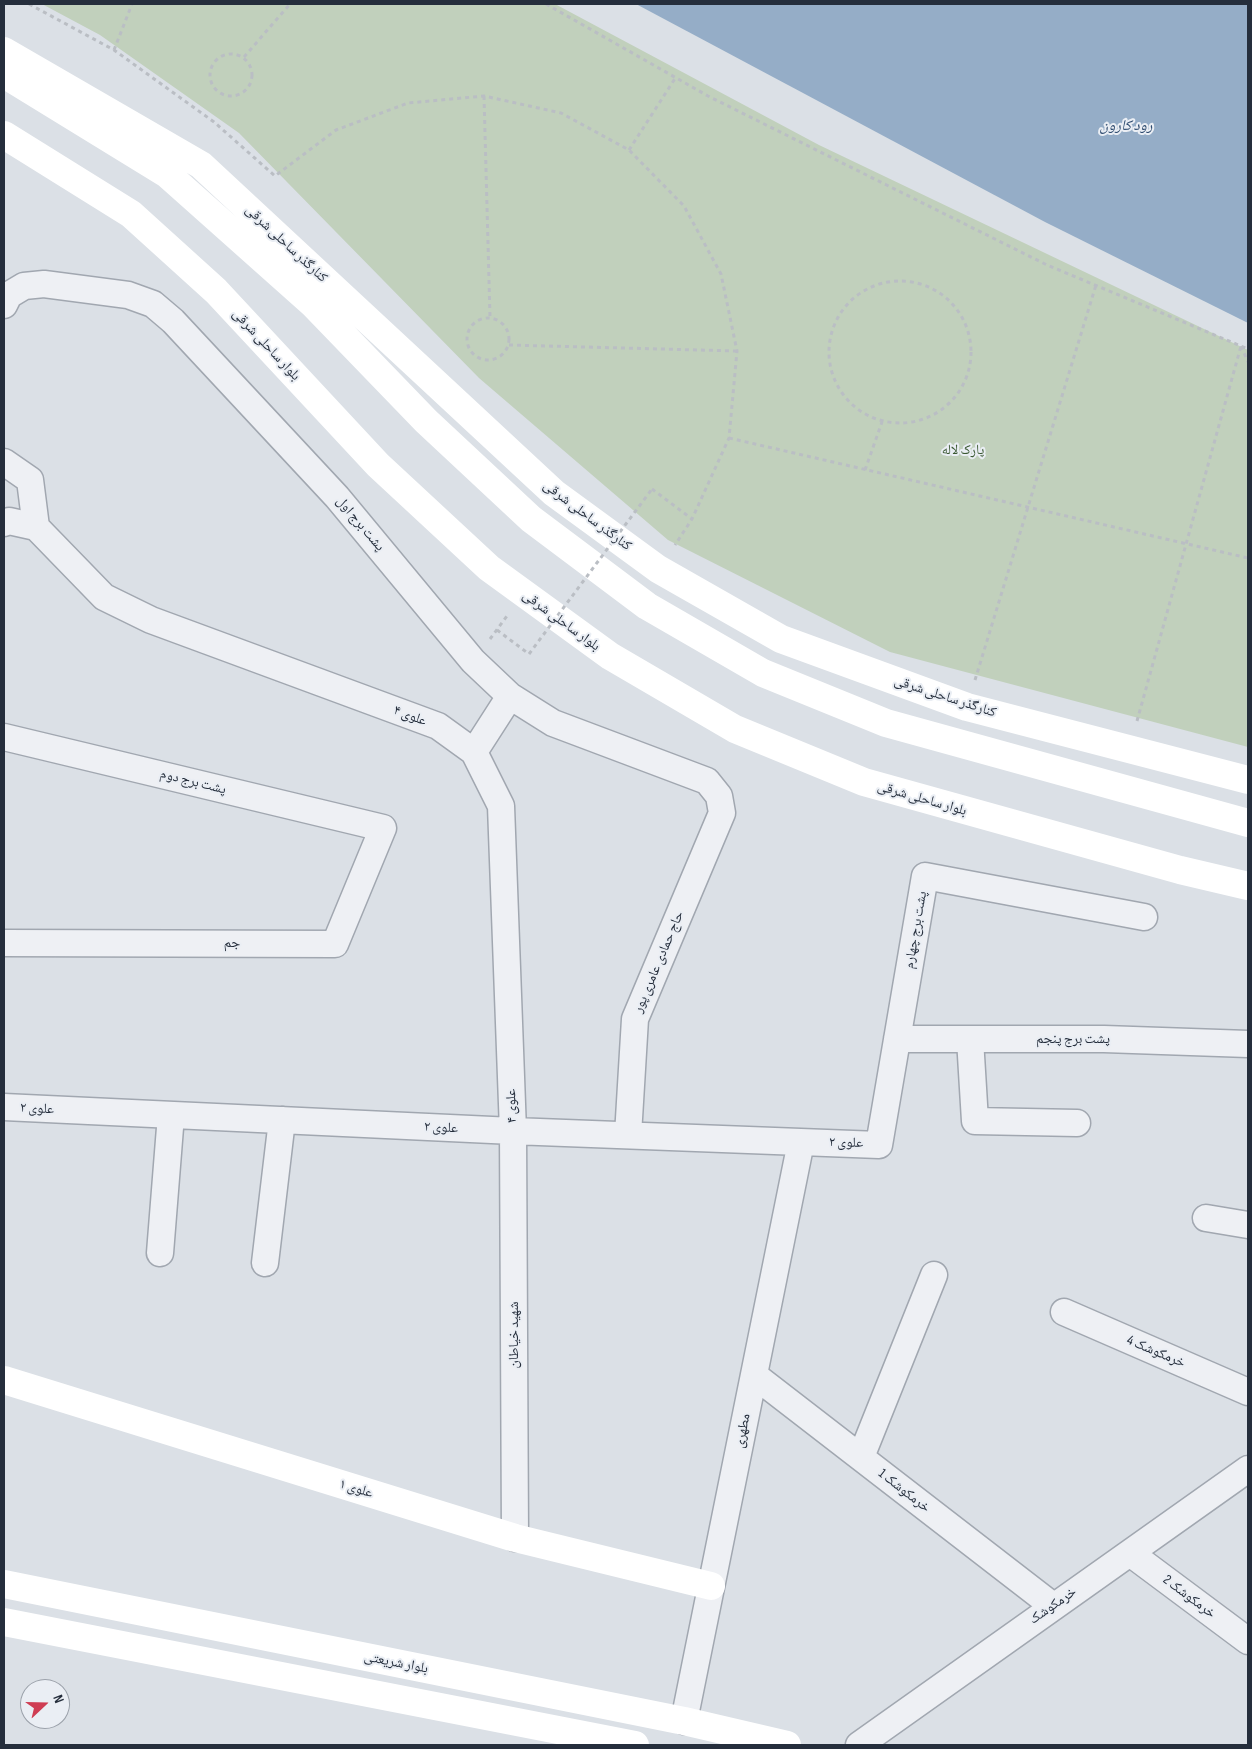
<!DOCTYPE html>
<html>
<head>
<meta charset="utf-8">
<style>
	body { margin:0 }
	#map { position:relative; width:1252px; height:1749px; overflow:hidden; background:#dbe0e6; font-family:"Sofia Sans Condensed",sans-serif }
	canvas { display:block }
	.frame { position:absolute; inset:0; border:5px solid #252e3c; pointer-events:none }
	.north { position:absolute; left:20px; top:1679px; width:50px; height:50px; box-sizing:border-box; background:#eaeef4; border:1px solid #9ba1aa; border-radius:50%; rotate:69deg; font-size:14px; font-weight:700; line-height:20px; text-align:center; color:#252e3c }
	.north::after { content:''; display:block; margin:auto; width:18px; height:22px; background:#cf3d53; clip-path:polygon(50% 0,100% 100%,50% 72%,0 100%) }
</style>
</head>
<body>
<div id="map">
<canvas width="1252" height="1749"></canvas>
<div class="frame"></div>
<div class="north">N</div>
</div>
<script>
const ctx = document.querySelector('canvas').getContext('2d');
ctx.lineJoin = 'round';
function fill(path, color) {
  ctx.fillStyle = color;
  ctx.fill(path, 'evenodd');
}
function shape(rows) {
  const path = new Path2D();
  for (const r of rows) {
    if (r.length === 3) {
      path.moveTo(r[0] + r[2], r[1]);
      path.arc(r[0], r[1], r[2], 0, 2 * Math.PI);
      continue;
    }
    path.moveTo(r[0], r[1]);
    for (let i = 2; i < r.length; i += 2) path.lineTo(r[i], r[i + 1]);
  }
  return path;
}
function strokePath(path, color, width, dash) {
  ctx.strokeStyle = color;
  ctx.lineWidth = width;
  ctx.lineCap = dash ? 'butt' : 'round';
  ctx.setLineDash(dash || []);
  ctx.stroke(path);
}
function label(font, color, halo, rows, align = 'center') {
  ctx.font = font + ' "Sofia Sans Condensed","Noto Naskh Arabic",sans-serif';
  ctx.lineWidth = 4;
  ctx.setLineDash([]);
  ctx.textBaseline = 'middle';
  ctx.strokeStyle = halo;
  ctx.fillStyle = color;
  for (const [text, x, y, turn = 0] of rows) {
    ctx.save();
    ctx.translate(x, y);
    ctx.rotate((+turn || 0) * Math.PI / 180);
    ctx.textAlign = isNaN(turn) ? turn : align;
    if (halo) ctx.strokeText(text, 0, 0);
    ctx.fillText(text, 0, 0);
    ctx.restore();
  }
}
fill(shape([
	[42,4,555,4,819,145,1248,350,1248,747,890,652,668,540,479,378,239,133,100,35]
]), '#c1d0bc');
fill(shape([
	[636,4,1248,4,1248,323,1045,222]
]), '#95adc7');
const street = shape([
	[4,305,9,295,24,286,44,284,128,295,153,304,173,321,337,497,473,661,510,696,553,723,707,781,719,796,722,813,635,1019,628,1135],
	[4,462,30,480,36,527],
	[4,523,9,521,36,527,104,597,151,620,438,726,474,752,501,806,513,1131,515,1538],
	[4,737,383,828,335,944,4,943],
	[474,752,510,696],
	[897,1039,1104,1039,1248,1044],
	[970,1039,975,1121,1077,1123],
	[4,1107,513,1131,879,1145,925,876,1144,917],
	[1206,1218,1248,1225],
	[160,1253,171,1115],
	[265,1263,282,1120],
	[1064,1312,1248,1392],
	[754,1375,1053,1606],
	[861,1457,934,1275],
	[1130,1553,1248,1641],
	[684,1721,801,1142],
	[859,1745,1248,1469]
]);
strokePath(street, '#a1a7b0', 29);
strokePath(shape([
	[29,4,114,50,214,122,275,176,336,130,408,103,484,96,561,113,629,150,684,206,721,274,737,351,729,438,692,519,675,545],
	[546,4,708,96,1047,265,1248,349],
	[114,50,132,4],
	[231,75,21],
	[244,57,290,4],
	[484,96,490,317],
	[629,150,676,77],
	[900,352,71],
	[488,339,21],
	[509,345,737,351],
	[1241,346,1248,362],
	[729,438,1248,558],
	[865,470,882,422],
	[652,489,692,519],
	[497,630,529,654],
	[490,639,507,616],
	[975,680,1096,285],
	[1137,721,1241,346]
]), '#babec4', 3, [4, 4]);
strokePath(street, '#eef0f4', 26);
strokePath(shape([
	[4,51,201,165,554,493,658,569,781,639,967,707,1248,780],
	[4,74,167,174,313,304,426,421,531,519,647,606,763,673,886,723,1248,823],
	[4,135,131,214,216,291,378,465,489,568,610,656,735,729,864,782,1180,870,1248,886],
	[4,1380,515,1538,711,1586],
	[4,1584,684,1721,787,1745],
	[4,1622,635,1745]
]), '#fff', 28);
strokePath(shape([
	[529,654,652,489]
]), '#babec4', 3, [4, 4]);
label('14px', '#252e3c', '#eaeef4', [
	["کنارگذر ساحلی شرقی",286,244,43],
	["بلوار ساحلی شرقی",266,345,47],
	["کنارگذر ساحلی شرقی",587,516,37],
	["پشت برج اول",360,524,50],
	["بلوار ساحلی شرقی",561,621,36],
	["کنارگذر ساحلی شرقی",945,697,18],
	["علوی ۴",410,716,21],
	["پشت برج دوم",193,782,14],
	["بلوار ساحلی شرقی",922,799,16],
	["پشت برج چهارم",916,930,-80],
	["جم",232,943],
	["حاج حمادی عامری پور",659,962,-67],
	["پشت برج پنجم",1073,1039],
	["علوی ۴",512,1106,-92],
	["علوی ۲",37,1109,3],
	["علوی ۲",441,1128,3],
	["علوی ۲",846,1143,2],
	["شهید خیاطان",514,1335,-90],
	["خرمکوشک 4",1156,1352,23],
	["مطهری",743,1431,-79],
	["علوی ۱",356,1489,17],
	["خرمکوشک 1",904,1491,38],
	["خرمکوشک 2",1189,1597,37],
	["خرمکوشک",1053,1606,-35],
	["بلوار شریعتی",396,1663,11]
]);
label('14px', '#3a5832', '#eaeef4', [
	["پارک لاله",963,450]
]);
label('italic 15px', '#2f4c70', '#eaeef4', [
	["رود کارون",1126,126]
]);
</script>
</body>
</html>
